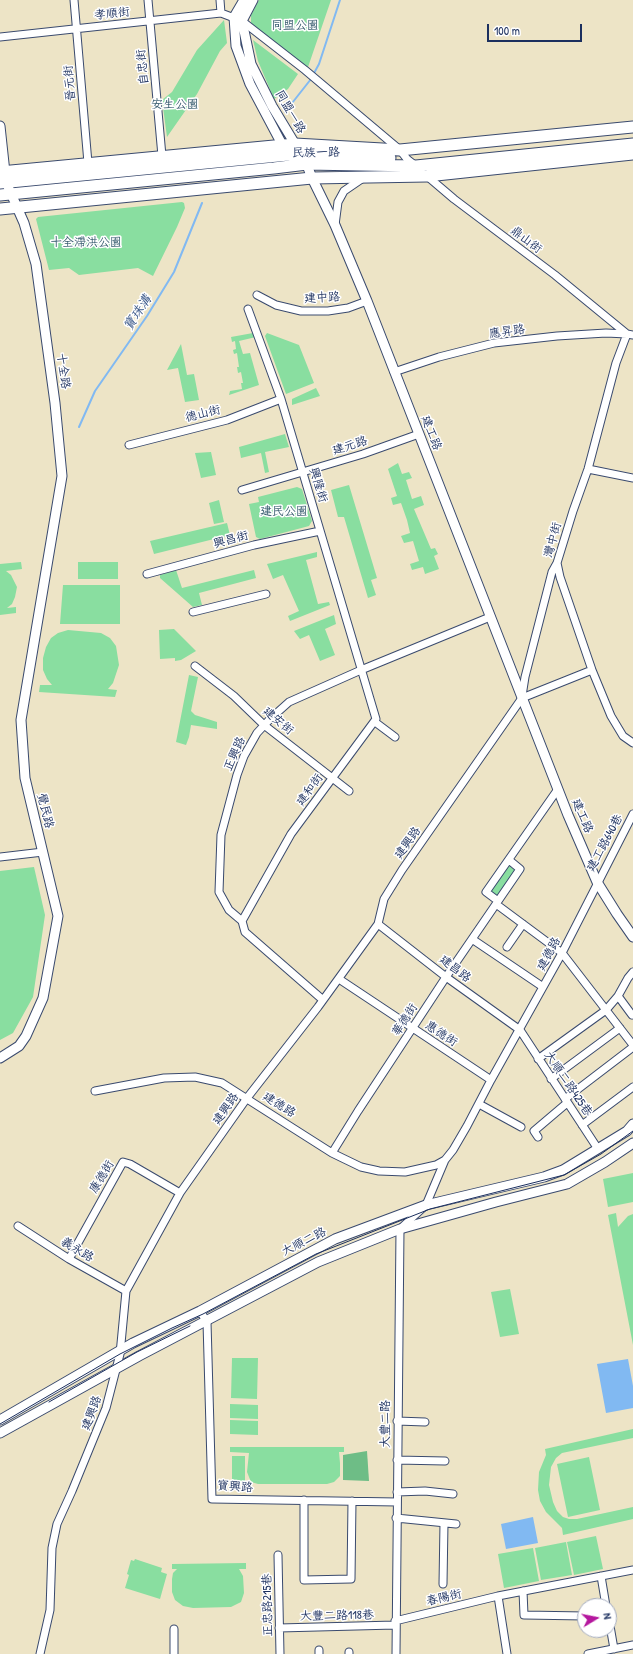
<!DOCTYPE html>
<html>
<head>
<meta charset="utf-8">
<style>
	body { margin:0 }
	#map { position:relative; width:633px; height:1654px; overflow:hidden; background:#ede4c6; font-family:"Patrick Hand",sans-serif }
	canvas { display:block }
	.north { position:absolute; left:577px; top:1598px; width:40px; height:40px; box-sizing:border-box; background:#fff; border:1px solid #a4acbf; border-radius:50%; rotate:80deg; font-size:11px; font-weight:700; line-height:16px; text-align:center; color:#1b2f5e }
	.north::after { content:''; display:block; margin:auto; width:14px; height:18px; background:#b5179e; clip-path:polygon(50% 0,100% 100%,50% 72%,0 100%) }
	.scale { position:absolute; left:487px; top:24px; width:95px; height:18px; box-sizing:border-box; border:2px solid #1b2f5e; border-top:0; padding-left:5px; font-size:12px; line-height:14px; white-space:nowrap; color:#1b2f5e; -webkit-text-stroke:3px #fff; paint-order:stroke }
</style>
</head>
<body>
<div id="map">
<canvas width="633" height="1654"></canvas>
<div class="north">N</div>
<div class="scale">100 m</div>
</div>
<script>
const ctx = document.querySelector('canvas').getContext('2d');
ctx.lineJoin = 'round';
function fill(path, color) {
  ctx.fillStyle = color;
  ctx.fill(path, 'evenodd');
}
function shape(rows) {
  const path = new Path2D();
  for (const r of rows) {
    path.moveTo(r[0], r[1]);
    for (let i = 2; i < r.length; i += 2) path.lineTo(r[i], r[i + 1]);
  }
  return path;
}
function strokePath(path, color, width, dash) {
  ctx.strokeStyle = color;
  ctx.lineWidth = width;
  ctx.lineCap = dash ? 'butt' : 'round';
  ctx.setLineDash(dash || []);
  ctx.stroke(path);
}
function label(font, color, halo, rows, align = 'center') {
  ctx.font = font + ' "Patrick Hand","LXGW WenKai TC",sans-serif';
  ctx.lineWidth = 3;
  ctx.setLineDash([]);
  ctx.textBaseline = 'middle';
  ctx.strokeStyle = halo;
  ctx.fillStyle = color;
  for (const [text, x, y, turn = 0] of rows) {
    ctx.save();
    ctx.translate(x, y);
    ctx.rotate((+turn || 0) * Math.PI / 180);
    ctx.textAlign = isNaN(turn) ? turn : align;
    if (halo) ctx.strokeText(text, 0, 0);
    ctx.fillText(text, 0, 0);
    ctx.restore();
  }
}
fill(shape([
	[259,0,331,0,307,70,251,25,251,15],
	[224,20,227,43,220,51,197,94,167,137,162,100,172,92,197,50],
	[253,40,298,74,288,89,274,99,258,61],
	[182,202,184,203,185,208,177,227,153,276,138,268,79,275,69,268,49,270,36,219,38,217],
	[253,333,256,337,239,341,243,354,250,353,259,385,229,395,230,391,242,389,241,383,243,383,241,372,238,373,237,367,239,367,237,353,234,354,233,350,236,349,235,341,232,342,231,337],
	[267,333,299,345,314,383,286,394,265,336],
	[181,344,187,375,194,374,199,400,185,402,178,368,167,370],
	[316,388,320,396,292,405,292,399],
	[285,434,289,447,265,452,269,472,265,473,261,453,241,458,239,447],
	[211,452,216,475,201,478,195,453],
	[398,463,402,474,409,472,412,478,406,480,412,499,421,496,424,505,414,509,431,549,435,548,438,554,434,556,439,569,425,574,423,567,412,570,410,564,419,561,413,541,404,543,401,536,410,533,407,520,401,503,393,505,391,498,397,496,388,469],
	[349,485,377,578,371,580,376,595,368,598,344,517,338,517,331,490],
	[297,487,302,489,312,521,309,526,260,539,256,537,249,504,259,502,258,497],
	[219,500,224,522,214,524,209,503],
	[227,523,230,535,154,554,150,541],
	[317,552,317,557,306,560,318,604,329,602,330,605,290,621,288,616,299,611,283,575,273,579,267,564],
	[21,562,22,569,6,571,11,575,17,587,15,597,12,604,7,608,16,607,16,613,0,615,0,564],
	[78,562,118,562,118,579,78,579],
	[176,570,182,588,254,570,256,578,199,593,202,605,193,607,160,578,160,575],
	[63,585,120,585,120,624,60,624],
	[334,615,336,624,325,629,335,655,320,661,309,635,300,639,294,631],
	[174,629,196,651,181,660,175,661,175,658,160,659,159,630],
	[68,630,101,633,110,638,116,646,119,665,113,683,108,689,117,690,115,697,39,692,40,685,52,685,47,679,43,670,43,658,46,647,51,638,58,633],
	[189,675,198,677,191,711,195,715,217,722,217,729,191,725,189,737,186,745,176,742],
	[508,865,516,871,497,898,489,893],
	[34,867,45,915,33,997,13,1033,0,1040,0,871],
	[633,1173,633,1202,608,1207,603,1179],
	[616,1213,618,1227,628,1216,633,1214,633,1345,608,1215],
	[510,1289,519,1334,500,1337,491,1292],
	[232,1358,258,1358,257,1399,231,1398],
	[230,1404,258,1405,258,1419,230,1418],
	[230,1420,258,1421,258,1435,230,1434],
	[633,1429,633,1438,562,1453,556,1458,551,1467,549,1485,553,1502,557,1511,563,1517,569,1519,577,1519,633,1507,633,1519,563,1535,562,1528,546,1512,540,1501,538,1490,539,1472,546,1455,545,1449],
	[230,1447,344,1447,344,1452,339,1452,340,1463,340,1476,334,1482,327,1484,258,1484,251,1482,247,1472,249,1453,230,1452],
	[232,1456,245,1456,245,1482,232,1482],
	[589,1457,600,1510,568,1517,557,1464],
	[596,1536,603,1569,574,1575,567,1542],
	[566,1542,572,1575,541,1580,535,1548],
	[533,1548,539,1581,504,1588,498,1554],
	[135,1559,162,1568,161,1572,167,1574,160,1599,125,1588,129,1575,127,1574,131,1560,134,1561],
	[246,1563,246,1569,239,1569,243,1576,244,1593,241,1602,231,1607,193,1608,183,1606,175,1600,172,1592,172,1579,173,1573,177,1569,172,1569,172,1564]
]), '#89dea0');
fill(shape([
	[367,1451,369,1481,343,1480,343,1455]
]), '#6ebd86');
fill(shape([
	[628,1359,633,1386,633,1408,606,1413,597,1364],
	[533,1517,538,1543,506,1549,501,1524]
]), '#81b9f2');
strokePath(shape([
	[313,75,319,64,340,0],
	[285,112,311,79],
	[79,427,95,391,147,316,174,272,202,203]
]), '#81b9f2', 2);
const minor = shape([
	[74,0,88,163],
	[148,0,162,156],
	[220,0,221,13],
	[0,37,221,13,242,21,305,70,400,150,407,159,416,166],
	[427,176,454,199,555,275,627,334,633,335],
	[335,225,338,202,344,191,363,178],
	[257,295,276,305,301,311,328,311,348,308,367,301],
	[394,372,439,357,494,343,557,336,606,333,627,334,616,363,588,469,573,511,557,563,560,577,592,670,611,716,623,736,633,743],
	[129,445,227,420,281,399],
	[588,469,633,478],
	[242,490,363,454,419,434],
	[147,574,254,545,320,531],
	[193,612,266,594],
	[195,666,234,696,264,725,349,791],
	[522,696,525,677,552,572,557,563],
	[375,722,395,737],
	[0,857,43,852],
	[498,901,486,892,558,789],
	[496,904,562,953,633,1045],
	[242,921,291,834,376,719,281,399,248,309],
	[378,924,446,977,520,1030,598,1149],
	[472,939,543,987],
	[507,947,523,924],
	[339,979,491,1080],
	[618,996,632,1015],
	[323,1000,245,932,242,921,229,910,219,892,221,835,237,775,244,756,257,733,270,719,289,702,361,670,490,617],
	[538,1059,606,1010,618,996,628,978,633,972],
	[551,1079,620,1028],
	[95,1091,164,1078,195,1077,222,1083,332,1153,361,1167,379,1171,405,1172,436,1165,445,1160,453,1150,467,1126,491,1080,562,953,633,814],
	[565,1099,633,1047],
	[479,1104,521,1127],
	[582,1125,633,1087],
	[538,1137,534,1131,567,1103],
	[332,1153,358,1111,446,977,520,869,509,860],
	[18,1226,69,1259,126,1291],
	[69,1259,123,1162,130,1164,180,1193],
	[200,1311,207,1322,212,1499,397,1502],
	[397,1421,425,1422],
	[397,1460,445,1461],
	[397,1492,425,1491,453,1494],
	[304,1500,304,1580,351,1579,352,1501],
	[396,1518,456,1524],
	[278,1555,280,1654],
	[601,1576,606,1606],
	[443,1584,444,1523],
	[523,1591,524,1615,585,1616],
	[498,1596,507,1654],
	[609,1620,614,1649],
	[395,1621,498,1596,633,1570],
	[279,1628,395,1625],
	[174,1629,174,1654],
	[349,1652,349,1654],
	[40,1654,50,1610,52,1548,57,1524,72,1491,106,1408,120,1354,126,1291,180,1193,247,1098,318,1007,378,924,384,899,402,870,522,698,592,670],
	[319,1654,319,1650],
	[396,1654,400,1229,426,1205,445,1160],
	[588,1654,633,1645]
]);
const tertiary = shape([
	[244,0,234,17,236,46,250,84,285,150],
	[253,0,242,21,251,64,272,106,298,149],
	[0,126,6,182,24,223,36,264,55,403,62,476,21,720,25,778,58,916,43,998,26,1036,19,1046,0,1058],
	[305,160,312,178,335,225,367,301,568,815,597,882,617,914,633,937],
	[0,1420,133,1343,200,1311,335,1239,426,1205,544,1177,563,1170,627,1131,633,1124],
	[0,1433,139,1356,318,1262,400,1229,496,1202,567,1184,605,1162,633,1143]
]);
const primary = shape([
	[0,172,295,144,400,150,633,127],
	[0,183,288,155,327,155,390,158],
	[0,195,274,168,307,164,416,166,633,144],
	[0,209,312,178,427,176,633,154]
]);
strokePath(minor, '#3a4a6e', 9);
strokePath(tertiary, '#3a4a6e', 11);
strokePath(primary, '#3a4a6e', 13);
strokePath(minor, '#fff', 7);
strokePath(tertiary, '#fff', 9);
strokePath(primary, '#fff', 11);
strokePath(shape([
	[49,1402,137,1352,190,1326],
	[0,1424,120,1354,172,1328,203,1314,316,1254,430,1209,564,1175,601,1154,633,1131]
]), '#1b2f5e', 1);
label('12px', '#1b2f5e', '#fff', [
	["孝順街",112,14,-6],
	["自忠街",143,67,-96],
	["晉元街",70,83,-95],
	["同盟一路",290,112,60],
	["民族一路",316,153,-1],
	["鼎山街",526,240,37],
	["建中路",322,298,-3],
	["應昇路",507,332,-8],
	["十全路",63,371,82],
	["德山街",203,414,-14],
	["建工路",431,433,69],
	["建元路",350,446,-18],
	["興隆街",318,485,73],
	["興昌街",231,540,-15],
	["灣中街",553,540,-75],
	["建安街",278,721,40],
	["正興路",235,754,-66],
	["建和街",310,790,-54],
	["覺民路",45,811,76],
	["建工路",582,816,67],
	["建興路",408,843,-55],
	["建工路640巷",605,843,-62],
	["建德路",549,954,-62],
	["建昌路",455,969,37],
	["華德街",405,1020,-57],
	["惠德街",441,1034,33],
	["大順二路425巷",568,1084,56],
	["建德路",279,1105,32],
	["建興路",226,1109,-55],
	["康德街",102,1177,-59],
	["大順二路",304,1242,-27],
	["義永路",77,1250,31],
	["建興路",92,1413,-70],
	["大豐二路",386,1424,-90],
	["寶興路",235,1487,4],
	["春陽街",444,1598,-13],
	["正忠路215巷",268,1605,-91],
	["大豐二路118巷",337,1616,-1]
]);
label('12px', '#365b6e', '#fff', [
	["同盟公園",295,26],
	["安生公園",175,105],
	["十全滯洪公園",86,243],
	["建民公園",284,512]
]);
label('italic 13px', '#3a588a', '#fff', [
	["寶珠溝",138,313,-57]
]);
</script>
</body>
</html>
